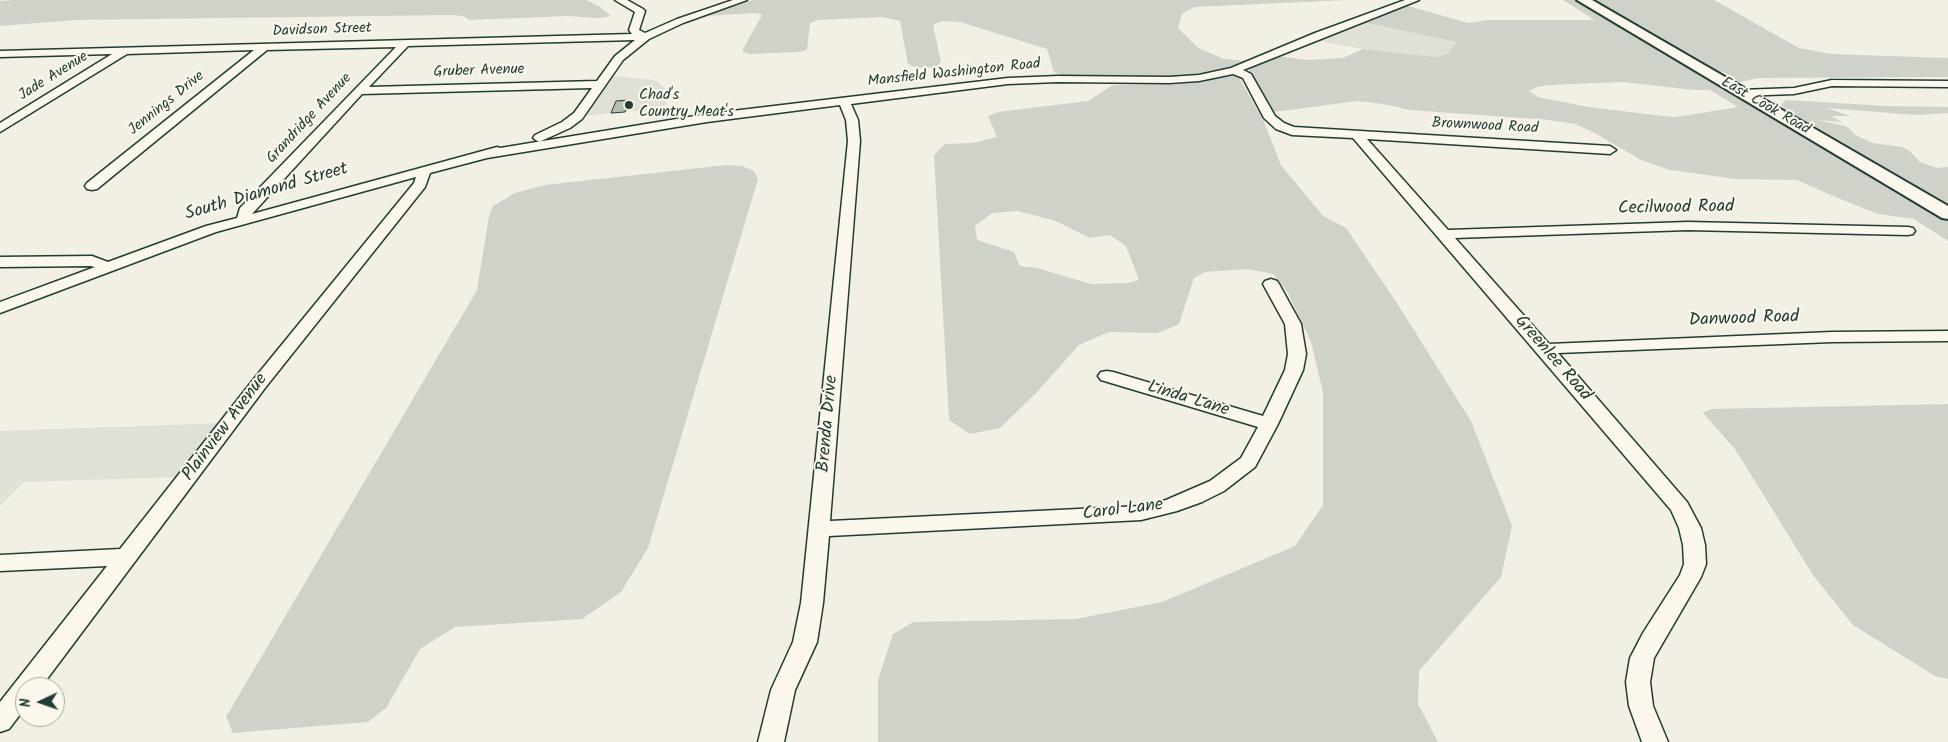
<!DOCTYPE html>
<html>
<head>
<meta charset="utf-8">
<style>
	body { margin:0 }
	#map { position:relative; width:1948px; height:742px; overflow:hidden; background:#f2f0e5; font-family:Kalam,sans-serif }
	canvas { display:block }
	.north { position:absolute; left:15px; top:677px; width:50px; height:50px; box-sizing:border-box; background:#fbf7ec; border:1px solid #a3ada2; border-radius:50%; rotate:267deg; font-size:14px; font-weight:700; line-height:20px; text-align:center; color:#1f3d34 }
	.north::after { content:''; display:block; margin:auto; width:18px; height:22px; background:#1f3d34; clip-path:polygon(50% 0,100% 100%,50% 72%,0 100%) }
</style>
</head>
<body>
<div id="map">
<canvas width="1948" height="742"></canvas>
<div class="north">N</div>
</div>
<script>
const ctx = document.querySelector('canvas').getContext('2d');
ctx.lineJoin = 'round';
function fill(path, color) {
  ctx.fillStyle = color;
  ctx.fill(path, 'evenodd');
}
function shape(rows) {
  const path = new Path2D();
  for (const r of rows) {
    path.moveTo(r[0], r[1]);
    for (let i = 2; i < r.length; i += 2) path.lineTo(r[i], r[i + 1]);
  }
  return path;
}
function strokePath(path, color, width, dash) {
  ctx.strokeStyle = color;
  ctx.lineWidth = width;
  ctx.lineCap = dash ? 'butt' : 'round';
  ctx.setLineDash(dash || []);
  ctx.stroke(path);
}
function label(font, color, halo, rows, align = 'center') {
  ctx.font = font + ' Kalam,sans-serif';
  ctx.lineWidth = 4;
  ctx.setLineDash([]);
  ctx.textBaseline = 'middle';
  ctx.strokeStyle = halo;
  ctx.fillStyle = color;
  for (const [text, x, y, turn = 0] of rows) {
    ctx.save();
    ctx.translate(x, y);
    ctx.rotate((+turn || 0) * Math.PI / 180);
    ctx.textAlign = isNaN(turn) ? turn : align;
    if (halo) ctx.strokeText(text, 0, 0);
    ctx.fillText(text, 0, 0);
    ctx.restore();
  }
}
fill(shape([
	[1362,22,1456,42,1448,55,1436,57,1363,49,1313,40],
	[610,76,655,80,665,89,667,103,663,108,584,116],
	[223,423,181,477,24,482,0,506,0,431]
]), '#e0e1d6');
fill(shape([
	[13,0,586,0,600,7,611,16,599,18,568,16,469,20,463,16,450,15,75,20,0,26,0,1],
	[753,0,1347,0,1194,7,1182,14,1178,28,1198,48,1224,59,1246,61,1233,67,1204,75,1180,78,1064,76,1054,72,1047,49,960,22,942,21,933,25,941,62,936,67,918,68,908,64,900,21,883,17,818,20,810,23,807,50,800,52,749,54,742,51,762,15,757,13,704,16],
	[1563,0,1578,0,1948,218,1948,241,1914,219,1878,214,1833,196,1797,180,1736,179,1670,170,1641,160,1593,132,1575,124,1549,120,1410,110,1383,104,1357,101,1274,112,1249,71,1255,62,1277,56,1308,60,1343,58,1363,49,1436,57,1448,54,1456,42,1362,22,1405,5,1468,23,1488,20,1595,20],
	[1622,82,1695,90,1710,90,1738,107,1676,117,1663,116,1588,107,1538,97,1529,91,1537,87,1549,85],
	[1587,0,1714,0,1799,48,1832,54,1948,58,1948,77,1758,78,1741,82,1734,81,1726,73,1705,68],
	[1224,76,1233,76,1240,79,1264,122,1281,165,1323,216,1346,228,1395,300,1471,421,1512,526,1501,577,1419,671,1418,704,1438,742,878,742,878,680,893,634,913,622,1076,619,1162,602,1295,546,1323,505,1323,392,1311,342,1288,293,1273,274,1247,269,1205,272,1194,278,1179,324,1158,333,1109,332,1079,345,1037,392,1000,428,970,434,949,420,934,155,945,144,973,143,997,137,988,116,998,112,1088,101,1113,85,1169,84,1200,82],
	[1018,211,1056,221,1090,238,1110,235,1126,246,1139,280,1127,283,1091,284,1037,268,1020,266,1014,252,977,240,975,226,992,213],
	[1786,100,1887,106,1948,107,1948,113,1916,115,1827,108,1850,116,1831,116,1842,122,1817,120,1845,126,1850,129,1855,135,1873,143,1902,147,1910,151,1920,162,1937,168,1948,167,1948,210,1796,119,1781,105],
	[726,165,742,166,754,171,758,179,648,548,621,592,582,619,455,627,420,649,386,708,368,722,233,733,226,717,477,290,489,216,493,206,515,193,545,185],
	[1948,404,1948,679,1935,676,1853,625,1813,575,1735,449,1703,413,1711,409]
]), '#cfd2c8');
const building = shape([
	[630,100,625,112,611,113,616,101,630,100]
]);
fill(building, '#b7beb3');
strokePath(building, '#1f3d34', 1);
const minor = shape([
	[615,0,627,0,643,9,645,11,639,30,645,33,677,19,733,0,747,0,683,23,649,39,623,60,582,119,570,128,539,142,533,138,535,135,562,122,574,113,592,88,362,94,252,214,497,147,500,148,707,114,1008,78,1058,76,1169,77,1199,75,1231,68,1315,33,1405,0,1419,0,1243,70,1251,74,1275,116,1284,123,1294,127,1610,146,1616,150,1610,154,1367,139,1448,230,1688,222,1908,227,1913,228,1915,231,1913,234,1908,235,1688,230,1455,238,1549,344,1832,332,1948,331,1948,341,1832,342,1558,353,1687,502,1701,528,1705,545,1706,564,1701,577,1654,658,1650,682,1653,706,1668,742,1642,742,1629,706,1626,682,1630,658,1643,633,1680,575,1684,564,1683,545,1679,528,1671,510,1353,138,1292,135,1276,129,1264,118,1243,78,1233,74,1199,81,1169,83,1058,82,1008,84,851,104,858,120,860,141,830,521,1141,506,1166,500,1210,481,1241,458,1258,427,1101,380,1098,376,1101,372,1107,371,1113,372,1263,416,1285,370,1288,354,1285,324,1263,284,1265,281,1271,279,1277,281,1279,284,1301,324,1306,354,1303,370,1278,424,1255,467,1224,491,1202,502,1177,511,1141,520,829,536,823,603,817,642,795,690,784,742,758,742,771,690,793,642,801,603,848,141,846,120,840,105,707,122,487,158,430,173,425,187,265,388,41,687,25,687,25,708,9,729,0,732,0,702,107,566,0,571,0,555,120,549,253,380,414,183,416,177,216,232,0,313,0,302,95,267,90,266,0,267,0,257,92,256,108,262,206,226,237,218,240,208,396,47,267,50,97,189,92,190,87,189,85,186,87,183,254,50,127,54,0,132,0,123,112,54,0,57,0,51,632,34,629,30,635,12,615,0],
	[635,40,615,56,597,81,369,87,408,46,635,40],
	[1832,80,1948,81,1948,87,1832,86,1794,94,1741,96,1735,93,1741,90,1794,88,1832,80]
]);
const major = shape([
	[1577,0,1592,0,1948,206,1948,219,1942,218,1577,0]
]);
strokePath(minor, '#1f3d34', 3);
strokePath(major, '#1f3d34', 4);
fill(minor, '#fbf7ec');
fill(major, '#fbf7ec');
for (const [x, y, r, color] of [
	[629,105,5,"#1f3d34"]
]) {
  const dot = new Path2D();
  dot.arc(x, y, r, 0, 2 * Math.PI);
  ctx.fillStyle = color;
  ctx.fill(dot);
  strokePath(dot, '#fbf7ec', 2);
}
label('15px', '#1f3d34', '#fbf7ec', [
	["Davidson Street",322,31,-2],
	["Gruber Avenue",479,72,-2],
	["Mansfield Washington Road",954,74,-6],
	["Jade Avenue",54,77,-32],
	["Jennings Drive",167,104,-39],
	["East Cook Road",1765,107,30],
	["Grandridge Avenue",310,119,-47],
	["Brownwood Road",1485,127,3]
]);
label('15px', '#1f3d34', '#fbf7ec', [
	["Chad's",639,96],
	["Country Meat's",639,113]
], 'left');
label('18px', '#1f3d34', '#fbf7ec', [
	["South Diamond Street",267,193,-16],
	["Cecilwood Road",1676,209,-1],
	["Danwood Road",1744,320,-2],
	["Greenlee Road",1552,359,49],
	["Linda Lane",1188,400,17],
	["Brenda Drive",829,424,-85],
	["Plainview Avenue",226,428,-53],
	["Carol Lane",1123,511,-7]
]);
</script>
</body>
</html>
